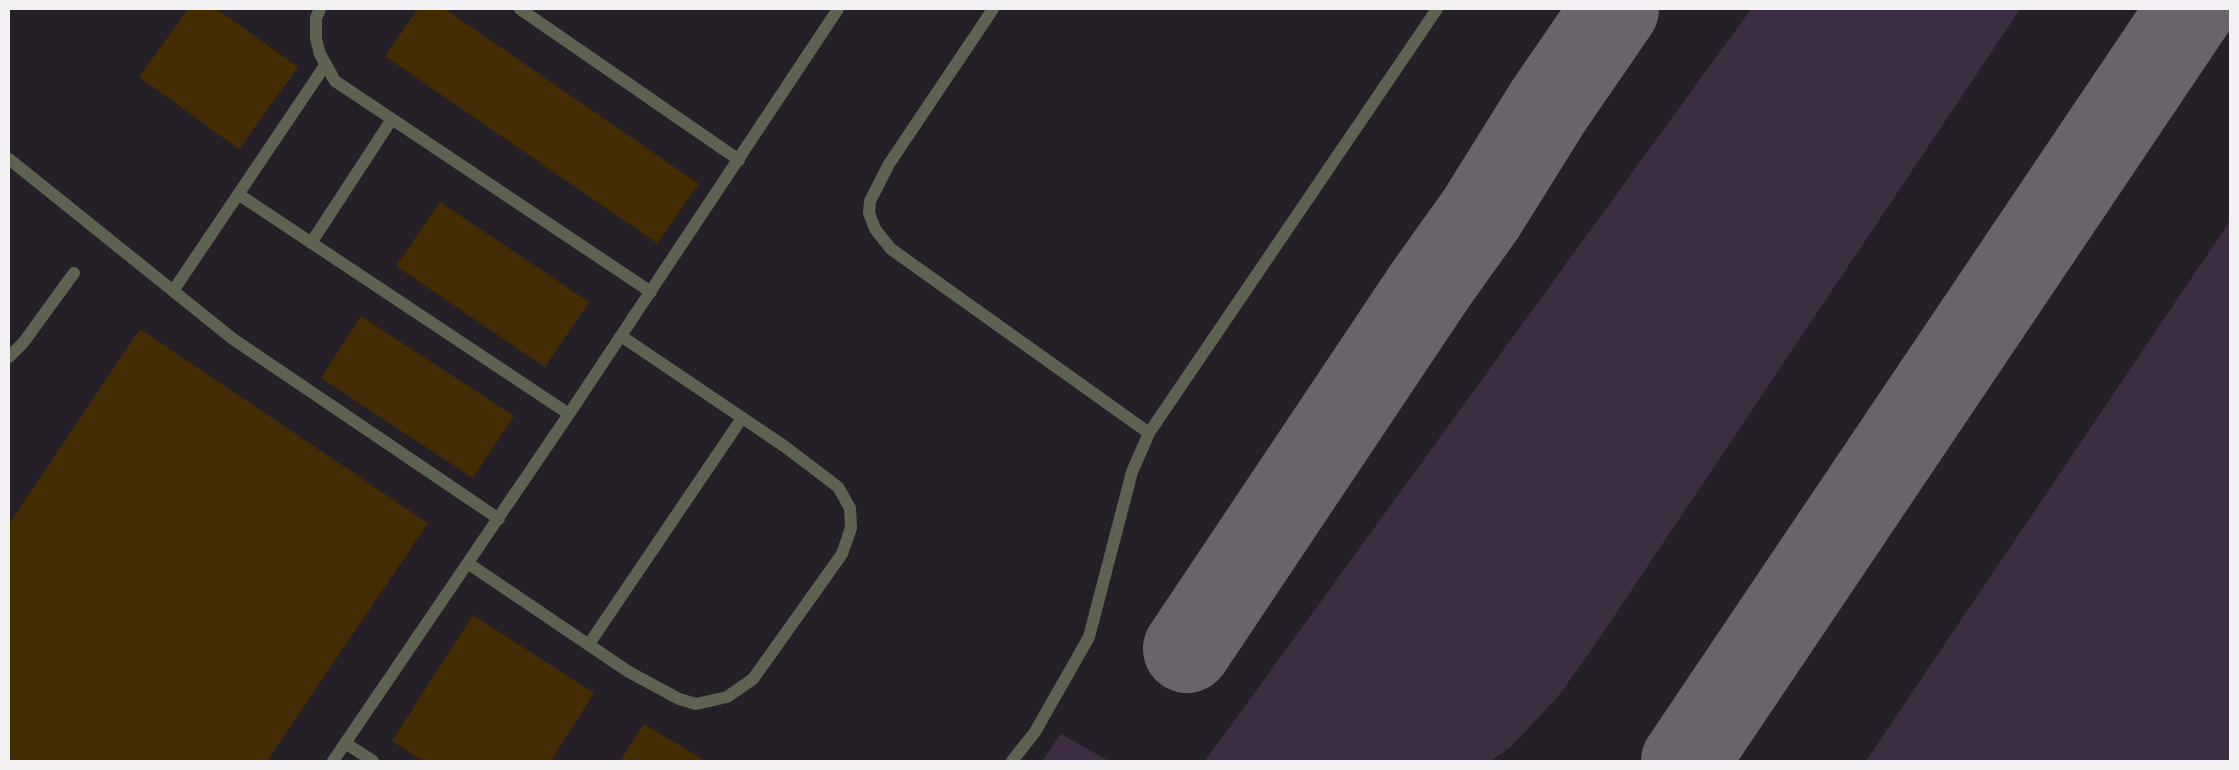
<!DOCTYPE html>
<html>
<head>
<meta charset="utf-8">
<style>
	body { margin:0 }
	#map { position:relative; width:2239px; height:770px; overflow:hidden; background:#252027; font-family:"DejaVu Sans",sans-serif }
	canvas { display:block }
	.frame { position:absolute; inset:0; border:10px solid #f4f1f5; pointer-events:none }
</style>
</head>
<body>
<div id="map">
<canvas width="2239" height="770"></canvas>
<div class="frame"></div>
</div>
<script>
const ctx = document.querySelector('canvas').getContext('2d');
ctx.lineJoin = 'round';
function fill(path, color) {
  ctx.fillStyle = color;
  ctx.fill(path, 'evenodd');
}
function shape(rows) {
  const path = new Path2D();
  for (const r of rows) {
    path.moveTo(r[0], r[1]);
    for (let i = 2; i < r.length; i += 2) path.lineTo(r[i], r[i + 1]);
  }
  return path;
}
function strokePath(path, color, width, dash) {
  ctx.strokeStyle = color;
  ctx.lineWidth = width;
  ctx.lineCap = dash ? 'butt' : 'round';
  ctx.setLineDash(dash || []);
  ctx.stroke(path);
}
fill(shape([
	[1751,9,2020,9,1603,633,1560,694,1511,747,1490,761,1205,761],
	[2230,221,2230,761,1866,761],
	[1061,734,1109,761,1042,761]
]), '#3d2d41');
strokePath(shape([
	[1187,649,1431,284,1481,214,1549,105,1615,9],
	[1685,761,2191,9]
]), '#68646a', 88);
fill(shape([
	[188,9,217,9,298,67,239,149,139,77],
	[418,9,445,9,699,184,657,243,385,56],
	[440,202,589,302,545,367,396,266],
	[361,316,514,416,473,478,321,378],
	[140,329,428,523,267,761,9,761,9,524],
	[473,615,594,693,551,761,423,761,392,741],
	[644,724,706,761,620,761]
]), '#442c03');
strokePath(shape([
	[320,9,316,18,316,39,320,54,335,81,651,292],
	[520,9,739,160],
	[993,9,889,164,870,201,869,213,875,229,891,249,1149,433],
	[9,159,233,339,499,519],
	[238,194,569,414],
	[311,243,392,119],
	[173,291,326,64],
	[9,357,23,343,74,273],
	[469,564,629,672,679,699,696,704,727,697,753,679,842,554,851,528,850,508,838,487,784,446,621,336],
	[589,644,742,418],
	[345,743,373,761],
	[333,761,569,414,838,9],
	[1012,761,1035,732,1089,637,1132,472,1149,433,1437,9]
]), '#5e6351', 12);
</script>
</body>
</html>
